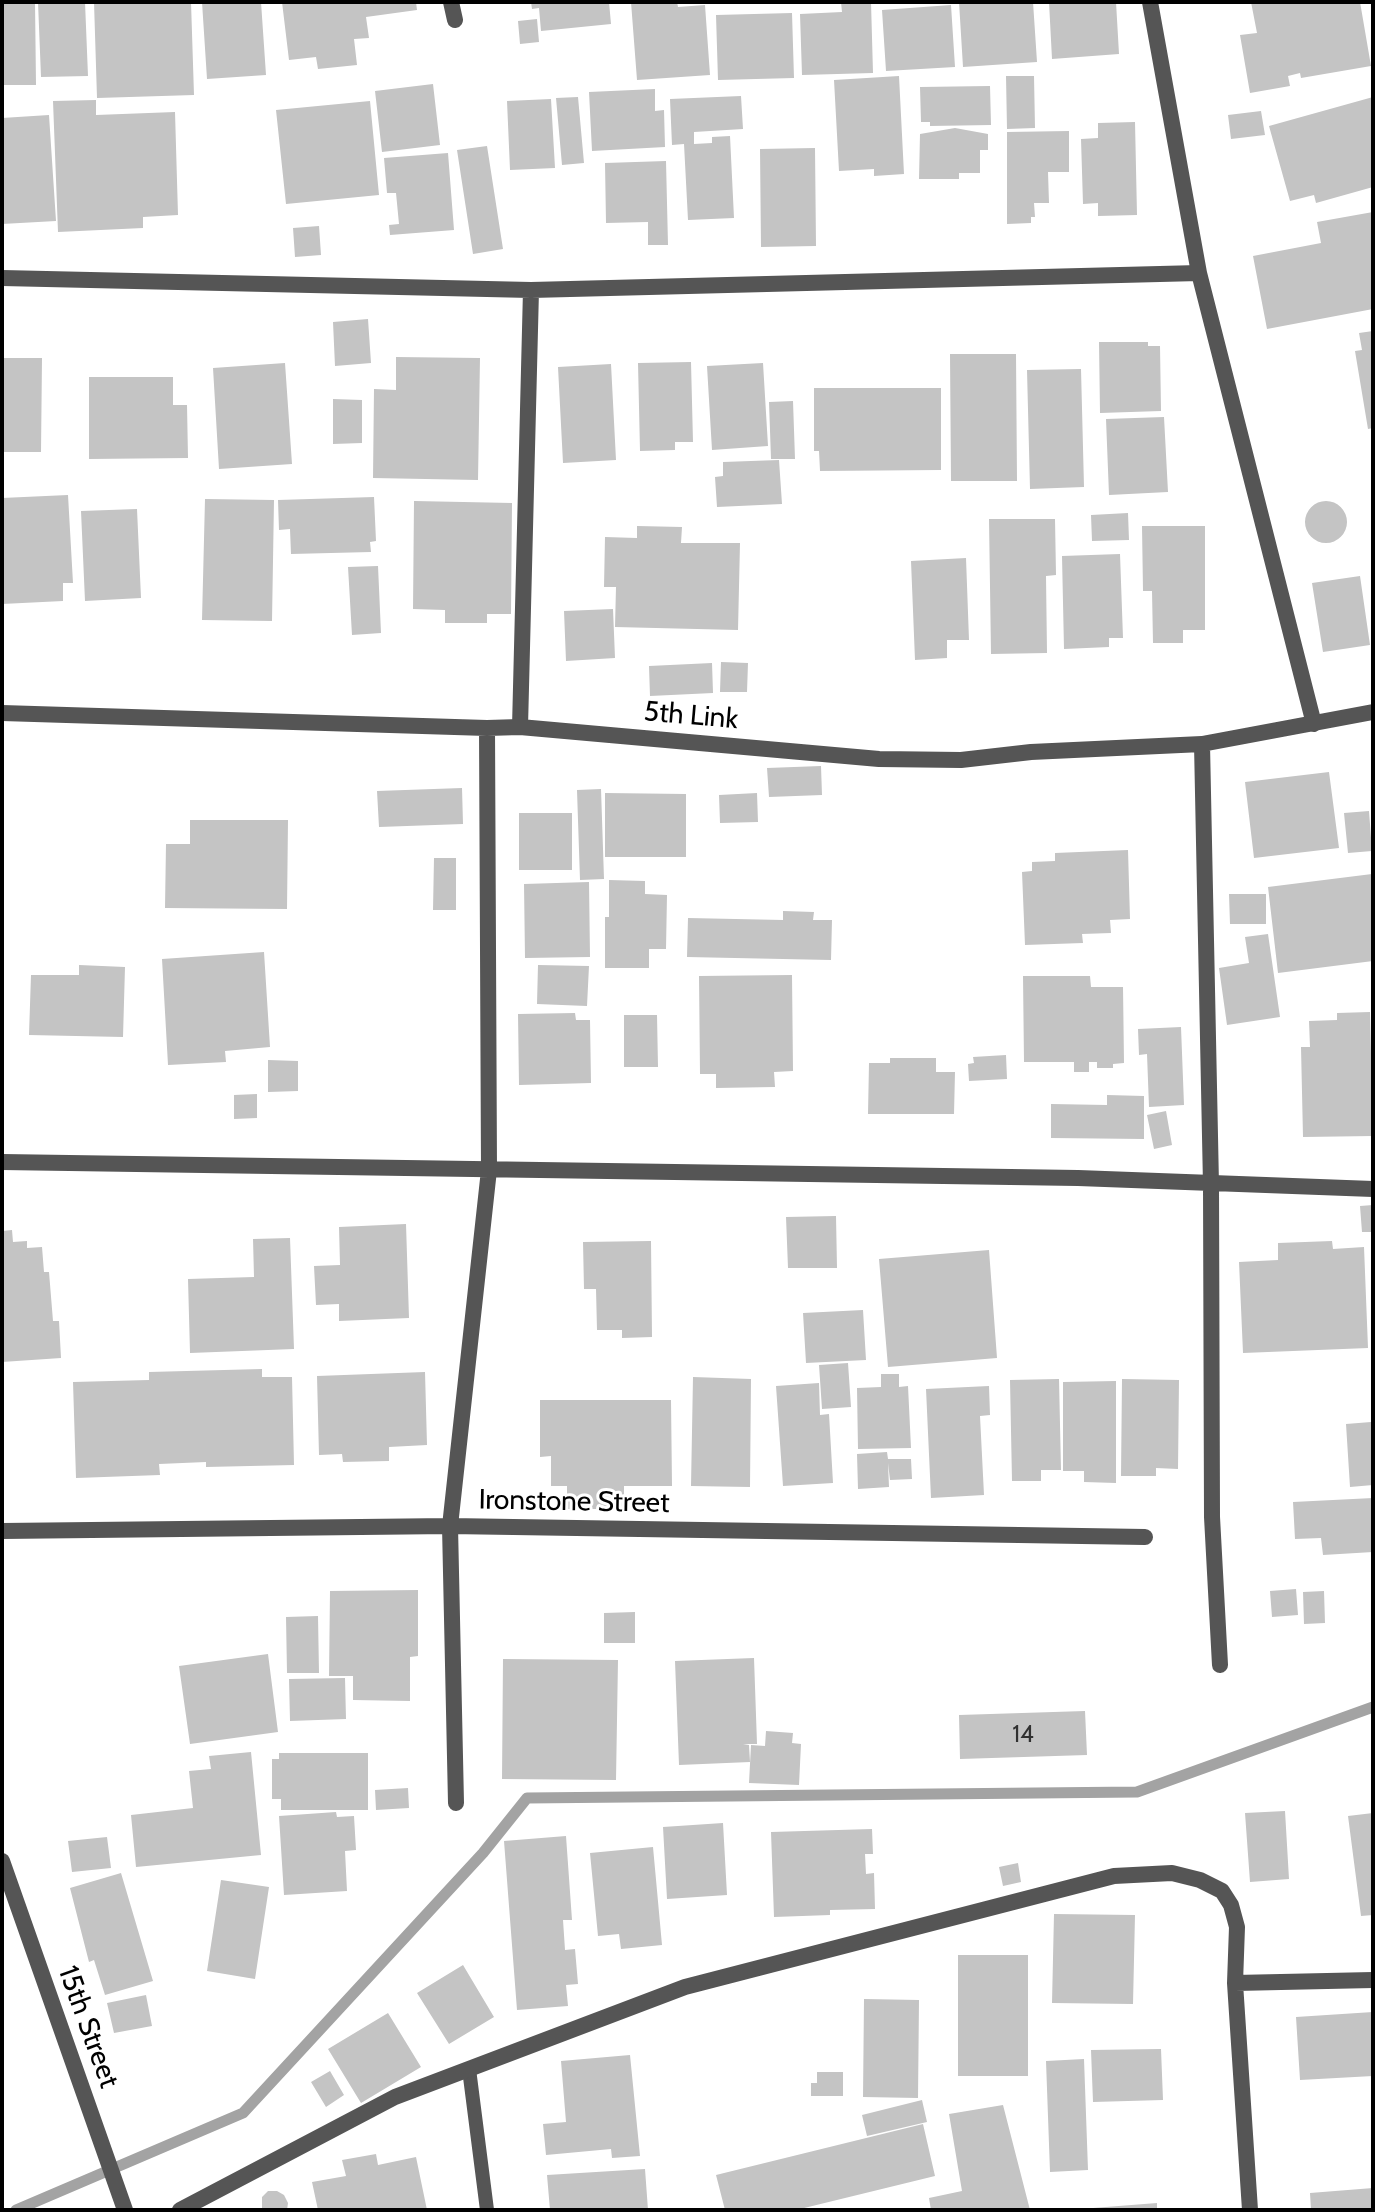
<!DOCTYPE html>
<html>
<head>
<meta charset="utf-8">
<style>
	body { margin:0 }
	#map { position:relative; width:1375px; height:2212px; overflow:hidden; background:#fff; font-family:Cabin,sans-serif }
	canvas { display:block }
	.frame { position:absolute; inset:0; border:4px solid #000; pointer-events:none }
</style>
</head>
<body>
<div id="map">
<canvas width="1375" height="2212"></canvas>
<div class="frame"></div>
</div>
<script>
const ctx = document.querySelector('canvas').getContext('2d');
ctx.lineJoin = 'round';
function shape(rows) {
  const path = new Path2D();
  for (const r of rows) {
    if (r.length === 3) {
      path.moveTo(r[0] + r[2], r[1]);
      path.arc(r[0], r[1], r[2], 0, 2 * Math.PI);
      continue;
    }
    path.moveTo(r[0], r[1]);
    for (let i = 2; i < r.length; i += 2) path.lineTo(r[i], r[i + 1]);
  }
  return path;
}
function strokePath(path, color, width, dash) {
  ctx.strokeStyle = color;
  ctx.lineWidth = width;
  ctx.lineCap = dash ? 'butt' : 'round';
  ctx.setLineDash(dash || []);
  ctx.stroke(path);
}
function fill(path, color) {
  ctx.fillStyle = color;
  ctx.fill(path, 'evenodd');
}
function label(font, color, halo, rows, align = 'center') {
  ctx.font = font + ' Cabin,sans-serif';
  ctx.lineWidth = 6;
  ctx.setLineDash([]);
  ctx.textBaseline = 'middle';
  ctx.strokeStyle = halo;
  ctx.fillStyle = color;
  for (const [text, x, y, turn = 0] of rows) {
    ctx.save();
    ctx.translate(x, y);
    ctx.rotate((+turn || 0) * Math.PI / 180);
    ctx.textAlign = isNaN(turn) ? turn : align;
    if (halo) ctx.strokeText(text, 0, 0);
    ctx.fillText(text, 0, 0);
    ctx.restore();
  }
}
strokePath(shape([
	[16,2210,243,2113,483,1853,527,1798,1137,1792,1373,1707]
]), '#a3a3a3', 11);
fill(shape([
	[2,2,35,2,36,85,2,85],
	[38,2,85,2,88,76,41,77],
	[94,2,191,2,194,95,97,98],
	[202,2,261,2,266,75,207,79],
	[282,2,416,2,417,10,366,17,369,38,354,39,357,65,318,69,316,57,289,60],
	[531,2,609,2,611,24,541,31,539,8,532,9],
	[631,2,677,2,678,7,705,5,710,75,637,80],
	[841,2,871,2,873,73,802,75,800,14,842,12],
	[959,2,1033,2,1037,62,963,67],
	[1049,2,1116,2,1119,54,1052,59],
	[1251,2,1360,2,1371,66,1301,78,1300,73,1288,76,1290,86,1250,93,1240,35,1257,33],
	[951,5,955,67,886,71,882,10],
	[792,13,794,78,718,80,716,15],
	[537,19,539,42,520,44,518,21],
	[899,76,904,174,874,176,874,169,839,171,834,80],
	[1006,76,1034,76,1035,128,1007,129],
	[433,84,440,145,382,152,375,91],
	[990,86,991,125,930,126,930,122,921,122,920,87],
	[655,89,655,111,664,110,665,147,592,151,589,92],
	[741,96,743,129,694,132,694,144,712,143,712,137,730,136,734,218,688,220,684,144,672,145,670,99],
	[578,97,584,163,562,165,556,98],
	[1373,97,1373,187,1316,203,1314,195,1290,201,1269,126],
	[551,99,555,168,510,170,507,101],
	[96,100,96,115,175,112,178,215,143,217,143,228,58,232,53,101],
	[370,101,379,195,286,204,276,110],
	[1261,111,1265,135,1231,139,1228,115],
	[49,115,56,221,2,224,2,118],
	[1135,122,1137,215,1098,216,1098,203,1083,204,1081,139,1098,138,1098,123],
	[955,128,988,134,988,150,980,150,980,173,959,173,959,179,919,179,920,134],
	[1069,131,1069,172,1048,172,1049,203,1034,203,1035,217,1031,217,1031,223,1007,224,1007,132],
	[487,146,503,249,473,254,457,150],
	[815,148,816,246,761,247,760,149],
	[448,153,454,230,390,235,389,225,399,224,396,193,387,193,384,158],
	[666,161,668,245,648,245,648,222,606,223,605,163],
	[1373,212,1373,309,1267,329,1253,256,1321,243,1317,222],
	[319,226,321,255,295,257,293,228],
	[368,319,371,363,335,366,333,322],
	[1373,331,1373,428,1368,429,1355,351,1362,350,1359,333],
	[1099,342,1148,342,1148,346,1160,346,1161,411,1100,413],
	[950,354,1016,354,1017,481,951,481],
	[396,357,480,358,478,480,373,478,374,389,396,390],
	[2,358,42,358,41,452,2,452],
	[691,362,693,442,675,442,675,450,640,451,638,363],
	[285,363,292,464,219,469,213,368],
	[763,363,768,446,712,450,707,366],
	[611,364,616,460,563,463,558,367],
	[1081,369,1084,487,1030,489,1027,370],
	[89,377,173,377,173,405,187,405,188,458,89,459],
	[814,388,941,388,941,470,820,471,819,451,814,451],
	[333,399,362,400,362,443,333,444],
	[793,401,795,459,771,459,769,402],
	[1164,417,1168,492,1109,495,1106,419],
	[779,460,782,504,717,507,715,477,723,476,723,462],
	[68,495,73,583,63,583,63,601,2,604,2,498],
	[374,497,376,541,370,542,371,552,291,554,290,529,279,530,278,500],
	[205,499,274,500,272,621,202,620],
	[414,501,512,503,511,614,487,614,487,623,445,623,445,610,413,609],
	[1326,522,21],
	[137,509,141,598,85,601,81,511],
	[1128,513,1129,540,1092,541,1091,515],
	[989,519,1055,519,1056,575,1046,576,1047,653,991,654],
	[637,526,682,527,681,543,740,543,738,630,615,627,616,587,604,587,605,537,637,538],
	[1142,526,1205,526,1205,630,1183,630,1183,643,1153,643,1152,591,1143,591],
	[1120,554,1123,638,1109,638,1109,647,1064,649,1062,556],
	[966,558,969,640,947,640,947,658,915,660,911,561],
	[378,566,381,633,352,635,348,567],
	[1360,576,1370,645,1323,652,1312,583],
	[613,609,615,658,566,661,564,611],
	[721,662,748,663,747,692,720,692],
	[712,663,713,693,650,696,649,666],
	[821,766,822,795,769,797,767,768],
	[1329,772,1339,848,1254,858,1245,782],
	[462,788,463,824,379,827,377,791],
	[601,789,604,879,580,880,577,790],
	[605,793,686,794,686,857,605,857],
	[757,793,758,822,720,823,719,795],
	[1369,811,1372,851,1348,853,1344,813],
	[519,813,572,813,572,870,519,870],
	[190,820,288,820,287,909,165,908,166,844,190,844],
	[1128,850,1130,919,1110,920,1111,933,1082,934,1083,943,1025,945,1022,872,1032,871,1032,862,1055,861,1055,853],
	[434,858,456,858,456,910,433,910],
	[1372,874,1373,961,1278,973,1268,887],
	[609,880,645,881,645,894,667,895,666,949,649,949,649,968,605,968,605,917,609,917],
	[589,882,590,957,525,958,524,884],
	[1229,894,1266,894,1266,924,1230,924],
	[783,911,814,912,813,920,832,920,831,960,687,957,688,918,783,920],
	[1268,934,1280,1017,1227,1025,1219,968,1249,963,1245,937],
	[264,952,270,1047,225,1051,226,1062,168,1065,162,959],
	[79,965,125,967,123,1037,29,1035,31,975,79,975],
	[538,965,589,966,587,1006,537,1004],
	[792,975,793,1071,774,1072,775,1087,716,1088,716,1074,700,1074,699,976],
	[1023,976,1090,976,1091,987,1123,987,1124,1063,1113,1064,1113,1068,1097,1068,1097,1062,1089,1062,1089,1072,1074,1072,1074,1062,1024,1062],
	[1370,1012,1373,1136,1303,1137,1301,1047,1310,1047,1309,1021,1337,1020,1337,1013],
	[575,1013,576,1020,590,1020,591,1083,519,1085,518,1014],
	[624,1015,657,1015,658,1067,624,1067],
	[1181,1027,1184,1105,1149,1107,1147,1054,1139,1055,1138,1029],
	[1006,1055,1007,1079,969,1081,968,1064,974,1063,973,1057],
	[890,1058,936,1058,936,1072,955,1072,954,1114,868,1114,869,1063,890,1063],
	[268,1060,298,1061,298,1091,268,1092],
	[257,1094,257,1118,234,1119,234,1095],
	[1107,1095,1144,1096,1144,1139,1051,1138,1051,1104,1107,1105],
	[1166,1111,1172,1145,1154,1149,1147,1115],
	[1373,1205,1373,1232,1362,1232,1360,1206],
	[836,1216,837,1268,788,1268,786,1217],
	[406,1224,409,1318,339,1321,339,1304,316,1305,314,1266,340,1265,339,1227],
	[12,1230,13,1242,27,1241,27,1248,42,1247,44,1272,49,1272,53,1321,59,1321,61,1358,2,1362,2,1231],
	[290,1238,294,1349,190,1353,188,1279,254,1277,253,1239],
	[651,1241,652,1337,622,1338,622,1330,597,1330,596,1289,584,1289,583,1242],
	[1332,1241,1333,1249,1364,1247,1368,1348,1243,1353,1239,1262,1278,1260,1278,1243],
	[989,1250,997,1358,888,1367,879,1259],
	[863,1310,866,1360,806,1363,803,1313],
	[848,1363,851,1407,822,1409,819,1365],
	[262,1369,262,1377,292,1377,294,1465,206,1467,206,1462,159,1464,160,1475,76,1478,73,1382,149,1380,149,1372],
	[425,1372,427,1445,389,1447,389,1461,343,1462,342,1454,319,1455,317,1376],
	[881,1374,899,1374,899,1387,908,1386,911,1448,858,1449,857,1388,881,1387],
	[693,1377,751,1379,750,1487,691,1486],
	[1059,1379,1061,1470,1041,1470,1041,1481,1012,1481,1010,1380],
	[1122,1379,1179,1380,1178,1469,1156,1468,1156,1476,1121,1476],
	[1116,1381,1116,1483,1084,1482,1084,1471,1063,1471,1063,1382],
	[819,1383,820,1415,829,1414,833,1483,783,1486,776,1386],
	[989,1386,990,1415,980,1416,984,1495,931,1498,926,1389],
	[540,1400,671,1400,672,1486,624,1486,624,1509,567,1509,567,1486,551,1486,551,1456,540,1457],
	[1371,1422,1373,1485,1350,1487,1346,1424],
	[887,1452,888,1459,911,1459,912,1479,890,1480,888,1463,889,1487,858,1489,857,1454],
	[1373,1498,1373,1552,1323,1555,1321,1538,1295,1539,1293,1502],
	[1296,1589,1298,1615,1272,1617,1270,1591],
	[418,1590,418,1656,410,1657,410,1701,353,1700,353,1676,329,1676,330,1591],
	[1324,1591,1325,1623,1304,1624,1303,1592],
	[635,1612,635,1643,604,1643,604,1613],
	[318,1616,319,1673,287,1673,286,1617],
	[268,1654,278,1732,190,1744,179,1666],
	[754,1658,757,1744,743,1744,749,1745,750,1762,679,1765,675,1661],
	[503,1659,618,1660,616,1780,502,1779],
	[345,1678,346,1719,290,1721,289,1679],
	[1085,1711,1087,1755,960,1759,959,1715],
	[766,1731,793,1733,792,1743,801,1744,799,1785,749,1783,751,1745,765,1746],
	[251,1752,261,1855,136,1867,131,1815,193,1808,189,1771,211,1769,209,1756],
	[279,1753,368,1753,368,1810,281,1810,281,1799,272,1799,272,1759,279,1759],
	[408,1788,409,1808,376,1810,375,1790],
	[1285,1811,1289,1879,1250,1882,1245,1813],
	[336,1812,337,1817,354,1816,356,1850,345,1851,347,1891,284,1895,279,1816],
	[1373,1813,1373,1915,1361,1916,1348,1816],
	[723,1823,727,1895,667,1899,663,1827],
	[872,1829,873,1854,865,1854,866,1874,874,1873,875,1909,830,1910,830,1915,774,1917,771,1832],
	[566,1836,572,1920,563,1920,565,1950,575,1949,578,1984,566,1985,568,2006,517,2010,504,1841],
	[107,1837,111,1868,72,1872,68,1841],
	[653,1847,662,1945,621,1949,619,1934,598,1936,590,1853],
	[1018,1863,1021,1882,1003,1886,999,1867],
	[121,1873,153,1981,105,1995,94,1960,89,1962,70,1888],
	[221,1880,269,1887,255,1979,207,1971],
	[1054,1914,1135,1915,1133,2004,1052,2003],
	[958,1955,1028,1955,1028,2076,958,2076],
	[463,1965,494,2017,449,2044,417,1993],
	[146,1995,152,2026,114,2033,107,2003],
	[864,1999,919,2000,918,2098,863,2097],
	[1373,2012,1373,2076,1300,2080,1296,2017],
	[388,2013,421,2067,361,2103,328,2049],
	[1161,2049,1163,2100,1093,2102,1091,2050],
	[630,2055,640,2156,612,2158,611,2149,546,2155,543,2124,566,2122,561,2061],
	[1084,2059,1088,2170,1050,2172,1046,2061],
	[330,2071,344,2095,326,2107,311,2082],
	[817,2072,843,2072,843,2096,811,2096,811,2083,817,2083],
	[922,2100,927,2122,867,2136,862,2115],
	[1003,2105,1030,2210,931,2210,929,2198,962,2191,949,2114],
	[923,2124,935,2176,796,2210,725,2210,716,2175],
	[376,2154,378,2165,416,2157,427,2210,318,2210,312,2182,346,2176,342,2160],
	[645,2169,648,2210,550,2210,547,2175],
	[1373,2188,1373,2210,1311,2210,1310,2193],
	[268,2191,277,2191,284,2195,288,2203,287,2210,262,2210,262,2197],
	[1157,2203,1157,2210,1093,2210,1093,2208]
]), '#c4c4c4');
strokePath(shape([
	[469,2069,487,2210]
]), '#555', 14);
strokePath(shape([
	[451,2,455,20],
	[1150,2,1199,273,1314,724],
	[2,278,531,290,1199,273],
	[2,713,487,728,520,727,879,759,961,760,1031,752,1202,744,1373,712],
	[520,727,531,290],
	[1202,744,1211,1185,1212,1517,1220,1665],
	[2,1162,1078,1178,1373,1189],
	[2,1531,450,1526,1145,1537],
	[456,1803,450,1526,489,1170,487,728],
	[2,1861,125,2210],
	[1235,1983,1373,1980],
	[180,2210,395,2097,685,1987,1114,1876,1172,1873,1200,1880,1222,1891,1231,1905,1237,1927,1235,1983,1250,2210]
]), '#555', 16);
label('24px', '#313131', null, [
	["14",1023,1735]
]);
label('28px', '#000', '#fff', [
	["5th Link",691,716,5],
	["Ironstone Street",574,1502,1],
	["15th Street",88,2027,70]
]);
</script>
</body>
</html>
